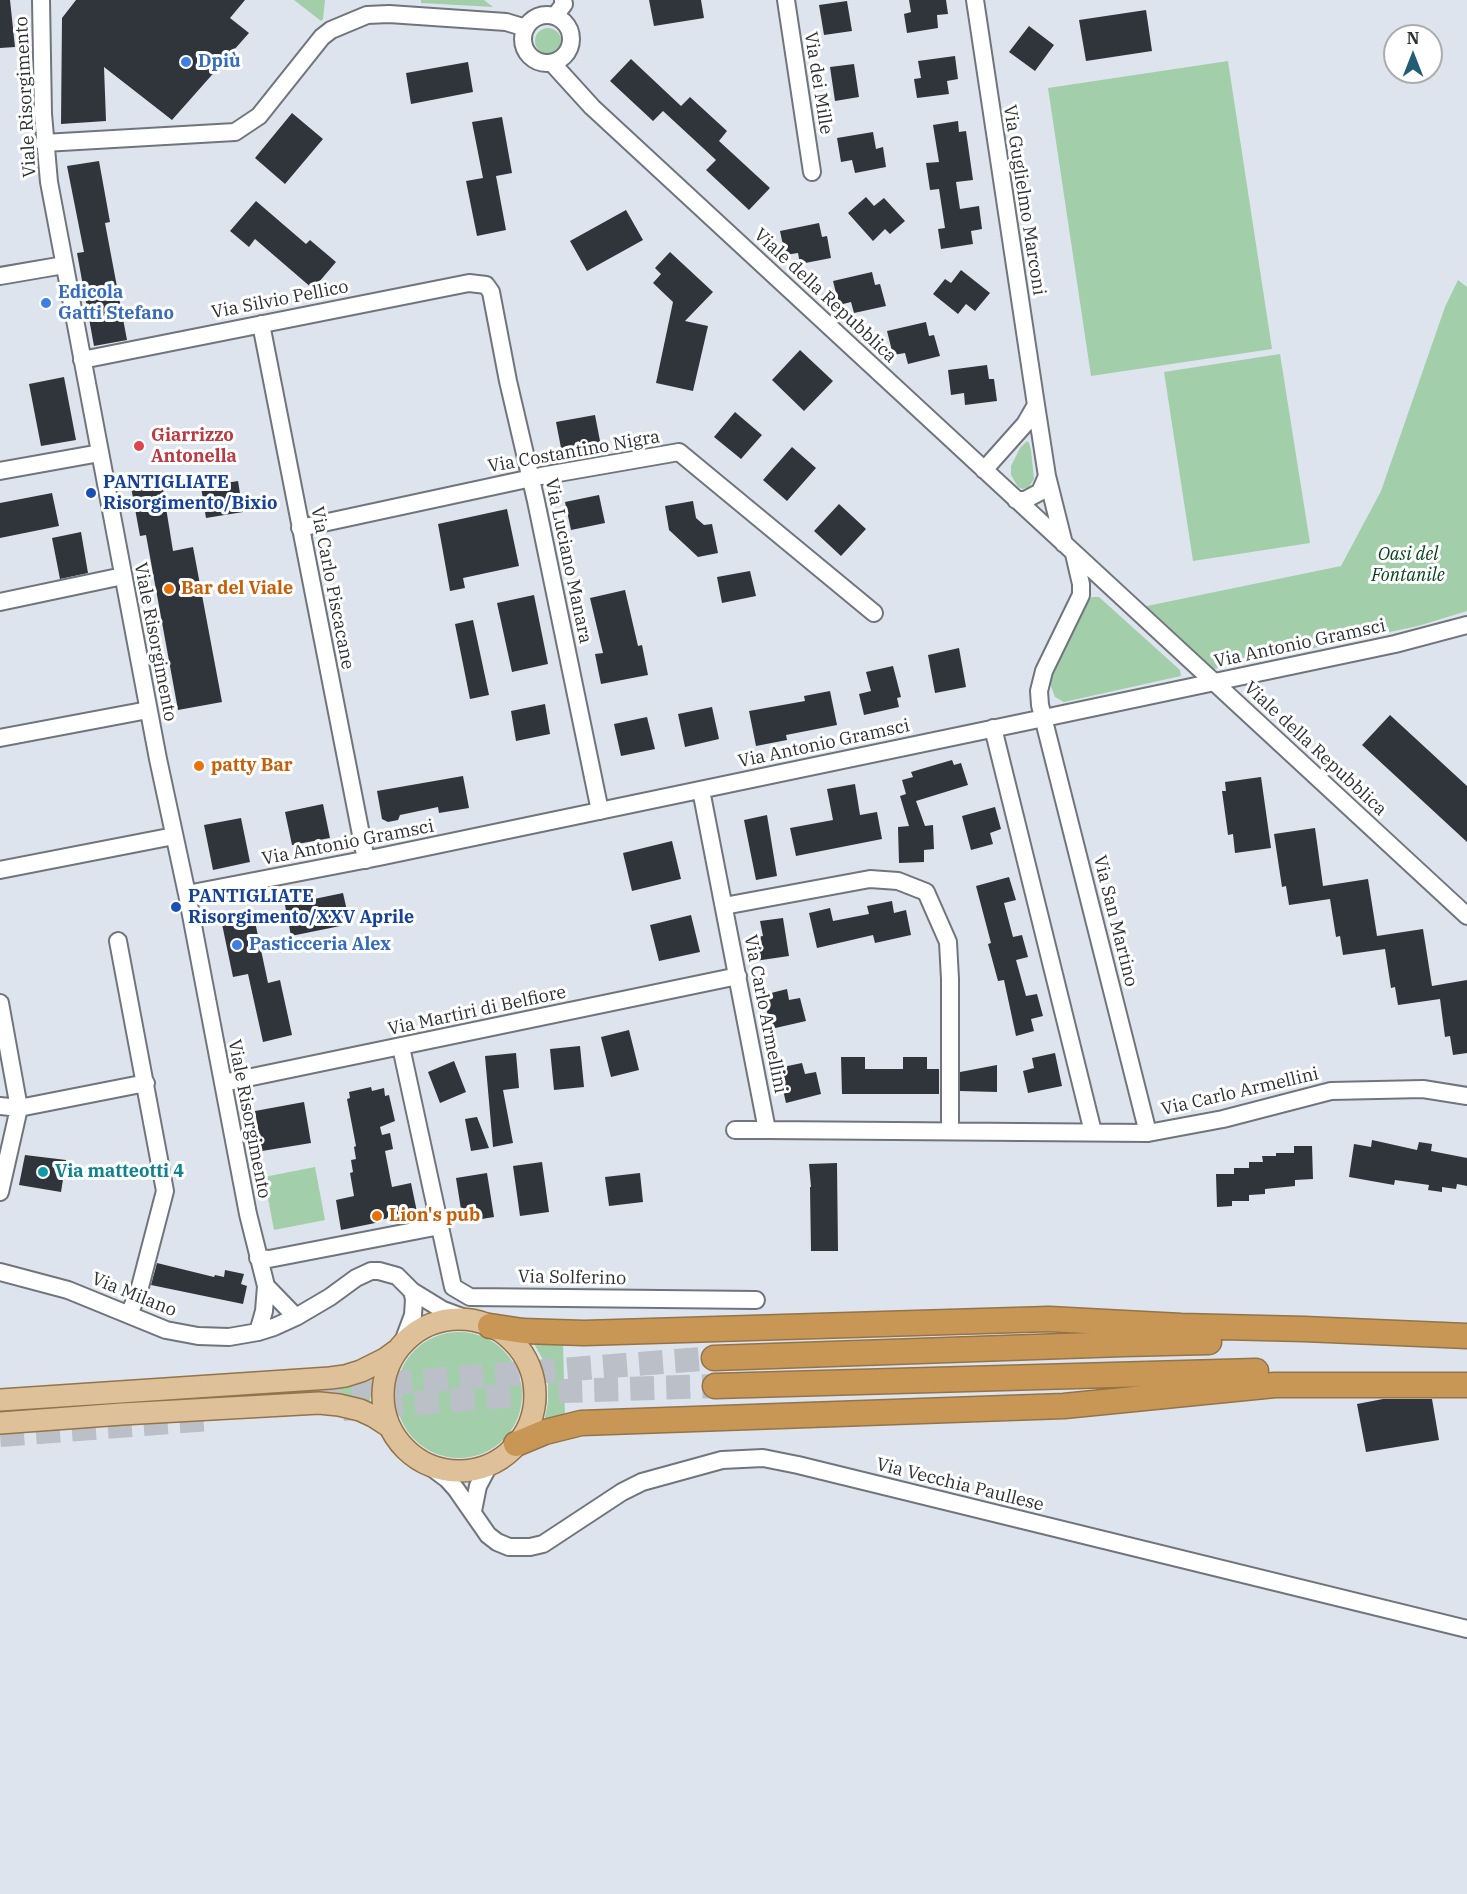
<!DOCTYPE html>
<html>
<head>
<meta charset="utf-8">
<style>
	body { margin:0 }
	#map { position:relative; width:1467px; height:1894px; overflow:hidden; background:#dee4ed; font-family:"IBM Plex Serif",serif }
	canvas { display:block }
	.north { position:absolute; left:1383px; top:24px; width:60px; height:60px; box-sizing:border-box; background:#fff; border:2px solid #abacad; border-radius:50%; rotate:0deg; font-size:16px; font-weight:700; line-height:24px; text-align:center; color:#2e3033 }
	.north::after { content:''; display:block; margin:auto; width:21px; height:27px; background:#225d76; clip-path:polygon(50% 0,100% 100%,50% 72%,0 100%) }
</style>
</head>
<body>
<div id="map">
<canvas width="1467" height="1894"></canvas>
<div class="north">N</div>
</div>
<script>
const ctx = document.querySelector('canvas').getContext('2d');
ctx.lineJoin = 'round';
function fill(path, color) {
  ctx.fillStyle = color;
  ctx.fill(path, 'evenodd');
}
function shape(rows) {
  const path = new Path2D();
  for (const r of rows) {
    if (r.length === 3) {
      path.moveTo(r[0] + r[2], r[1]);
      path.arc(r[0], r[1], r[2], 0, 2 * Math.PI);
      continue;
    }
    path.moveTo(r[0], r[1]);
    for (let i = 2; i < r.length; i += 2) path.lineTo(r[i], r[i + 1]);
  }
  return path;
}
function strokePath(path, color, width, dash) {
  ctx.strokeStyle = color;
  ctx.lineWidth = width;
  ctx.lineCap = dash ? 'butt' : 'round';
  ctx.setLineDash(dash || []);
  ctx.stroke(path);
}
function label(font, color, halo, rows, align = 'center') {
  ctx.font = font + ' "IBM Plex Serif",serif';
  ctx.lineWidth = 6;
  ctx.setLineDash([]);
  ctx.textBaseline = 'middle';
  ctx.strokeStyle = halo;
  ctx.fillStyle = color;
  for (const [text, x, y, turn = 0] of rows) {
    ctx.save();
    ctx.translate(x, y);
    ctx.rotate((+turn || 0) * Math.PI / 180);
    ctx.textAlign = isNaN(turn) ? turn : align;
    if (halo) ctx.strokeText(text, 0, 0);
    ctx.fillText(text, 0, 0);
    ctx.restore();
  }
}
fill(shape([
	[294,0,325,0,323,19,321,21],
	[421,0,484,0,493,7,421,3],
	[548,41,13],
	[1228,61,1272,349,1091,376,1048,88],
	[1458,280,1467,287,1467,611,1418,626,1214,669,1142,607,1341,566,1381,491,1445,307],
	[1280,354,1310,543,1193,561,1164,372],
	[1027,441,1029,443,1031,450,1034,479,1029,487,1023,489,1018,487,1011,475,1011,466,1020,448],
	[1093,597,1099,597,1180,670,1181,676,1064,702,1055,697,1049,681,1082,604,1087,599],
	[315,1167,325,1220,274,1230,264,1177],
	[459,1395,63],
	[533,1342,563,1342,565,1416,544,1421,548,1403,548,1382,542,1358],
	[370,1378,372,1380,370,1403,368,1403,358,1399,340,1395,0,1415,0,1409]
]), '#a2cfa9');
fill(shape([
	[0,0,10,0,15,47,0,48],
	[76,0,245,0,230,18,249,33,172,120,104,67,106,121,61,124,62,18],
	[649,0,701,0,704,18,654,26],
	[909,0,946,0,948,14,937,15,938,28,907,33,904,14,911,12],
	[847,1,852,31,824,35,819,5],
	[1146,10,1152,51,1086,61,1079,20],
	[1029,26,1054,45,1035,71,1009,52],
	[955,56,958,79,947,81,949,94,917,98,914,79,921,78,918,61],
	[631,59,681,106,690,97,727,131,719,141,770,188,749,210,706,170,716,160,663,111,653,121,610,81],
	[468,62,473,92,411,104,406,73],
	[854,64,859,97,835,101,830,67],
	[292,113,323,139,285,184,255,158],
	[502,117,512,173,496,176,506,230,477,236,466,181,483,178,472,122],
	[958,121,959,132,966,131,973,180,956,182,960,209,979,206,982,229,971,231,973,244,941,249,938,229,945,228,939,189,930,190,926,163,939,162,933,125],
	[873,132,876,149,883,147,886,167,855,173,852,160,841,162,837,138],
	[99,161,110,222,105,223,127,340,94,346,77,253,84,252,67,166],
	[866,197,874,206,884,198,905,221,890,234,885,229,873,241,848,213],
	[256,201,306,244,310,240,336,262,313,289,255,239,249,247,230,231],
	[626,210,643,240,587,271,570,241],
	[819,223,822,237,827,236,831,258,800,264,798,253,785,255,780,231],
	[670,252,713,292,685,321,708,326,693,391,656,383,673,302,653,283,661,274,655,268],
	[961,270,990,293,975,311,966,304,958,314,933,294,945,279,951,283],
	[872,272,875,285,880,284,886,306,854,313,851,302,839,305,833,281],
	[926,322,929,336,934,335,940,356,908,364,905,353,893,355,887,331],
	[800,350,833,381,804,411,772,380],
	[987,365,989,379,994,379,997,401,965,405,964,393,951,395,948,370],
	[64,377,76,440,41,446,29,384],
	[735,412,762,435,741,459,714,437],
	[595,415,601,446,562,453,556,422],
	[792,447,816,468,787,501,763,480],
	[238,481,243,512,206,518,201,487],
	[162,483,173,551,193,547,222,702,178,710,146,535,140,536,131,487],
	[52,493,59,526,0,538,0,503],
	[599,495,605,523,571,530,565,502],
	[693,501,696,518,704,525,712,524,718,553,698,557,669,530,665,506],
	[839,504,866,529,841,556,814,531],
	[507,509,519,566,463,578,465,588,450,591,438,524],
	[81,532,88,573,60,579,52,538],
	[750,571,756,596,722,603,717,577],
	[625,590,638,646,642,645,648,675,601,684,595,654,603,653,590,598],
	[534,595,548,664,512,672,497,603],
	[473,620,489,695,470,699,455,624],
	[959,648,966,687,935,693,928,655],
	[893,666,901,697,897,698,899,707,864,715,859,694,871,691,866,672],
	[830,691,837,725,786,735,787,740,756,746,749,711,805,701,804,696],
	[545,704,550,734,516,741,511,711],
	[712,707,719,739,685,747,678,714],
	[1390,715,1467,786,1467,842,1362,745],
	[647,717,655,749,621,756,614,724],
	[952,760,954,765,961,763,968,785,916,801,925,826,933,825,934,849,924,850,924,862,899,863,898,827,909,826,900,796,906,794,902,780,913,777,911,772],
	[463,776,469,808,439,813,438,807,400,815,398,820,388,822,382,819,377,791],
	[1261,777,1271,848,1235,853,1233,834,1228,835,1222,791,1226,791,1225,782],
	[855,784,860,815,877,812,882,839,796,856,790,828,833,820,827,789],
	[323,804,330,838,292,845,285,812],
	[995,807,1001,829,990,833,993,844,971,850,962,816],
	[767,815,777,876,756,880,744,820],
	[241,818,250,862,213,870,204,825],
	[1315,828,1323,886,1368,879,1377,936,1423,929,1432,986,1467,980,1467,1053,1453,1055,1450,1036,1445,1037,1440,999,1398,1005,1395,987,1391,988,1385,949,1343,955,1340,936,1336,937,1330,899,1289,905,1286,886,1282,887,1274,834],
	[672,841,681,879,632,891,623,853],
	[1009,877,1016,900,1004,903,1013,937,1022,935,1028,957,1016,960,1026,996,1037,994,1043,1016,1031,1019,1034,1031,1016,1036,1004,980,998,981,988,944,991,943,976,886],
	[343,893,350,924,291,936,285,905],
	[892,901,894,913,906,910,911,935,875,943,873,935,817,948,809,913,830,908,833,921,869,914,867,906],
	[691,915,700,952,659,961,650,925],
	[254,917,268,983,280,980,292,1035,263,1042,248,974,233,977,222,924],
	[783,918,789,956,755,961,751,938,763,936,760,921],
	[787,989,789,1000,800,998,806,1021,771,1029,763,995],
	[629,1030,639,1070,611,1077,601,1037],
	[580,1046,584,1087,554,1090,550,1049],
	[516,1053,519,1088,503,1090,513,1143,493,1147,485,1056],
	[1055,1053,1062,1086,1028,1093,1023,1071,1034,1068,1032,1058],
	[841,1057,865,1057,865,1069,903,1069,903,1057,927,1057,927,1069,939,1069,939,1094,842,1094],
	[454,1061,466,1092,440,1103,428,1072],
	[802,1063,805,1074,816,1072,821,1094,786,1103,778,1068],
	[997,1065,997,1092,960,1091,960,1072],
	[371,1087,372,1091,384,1088,385,1096,389,1095,395,1121,380,1127,382,1135,390,1133,393,1149,385,1151,392,1187,411,1183,417,1212,380,1220,380,1222,341,1230,336,1200,354,1196,350,1173,353,1172,351,1160,356,1159,354,1147,356,1146,347,1099,350,1098,349,1092],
	[304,1102,311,1143,262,1151,255,1111],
	[477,1117,489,1148,471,1151,465,1119],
	[1372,1140,1417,1150,1419,1142,1432,1144,1431,1151,1467,1158,1467,1186,1457,1184,1456,1189,1442,1187,1442,1192,1428,1190,1429,1185,1395,1180,1394,1185,1349,1177,1354,1144,1371,1147],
	[1294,1146,1312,1146,1313,1179,1295,1180,1295,1186,1265,1189,1265,1194,1249,1195,1249,1201,1232,1201,1232,1206,1217,1207,1216,1174,1234,1174,1234,1168,1249,1168,1249,1162,1263,1162,1262,1156,1276,1156,1276,1153,1294,1153],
	[25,1155,66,1160,61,1192,19,1185],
	[542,1162,549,1212,520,1216,513,1166],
	[837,1163,838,1251,811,1251,810,1187,811,1187,809,1164],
	[487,1173,494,1217,463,1222,456,1178],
	[640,1173,643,1202,609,1206,605,1177],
	[157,1263,214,1277,215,1275,224,1277,225,1270,244,1274,241,1284,247,1286,243,1304,151,1285],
	[1383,1399,1432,1399,1439,1440,1366,1452,1357,1404]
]), '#30343b');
strokePath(shape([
	[316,1389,714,1358],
	[94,1406,269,1392],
	[343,1409,564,1391,715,1386],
	[0,1435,210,1419]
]), '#bbc0c8', 24, [24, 12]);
const minor = shape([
	[41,0,43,114,49,182,158,759,187,894,248,1214,266,1286,264,1311,258,1332],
	[786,0,812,172],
	[975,0,1036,405,1047,476,1064,544],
	[547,39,24],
	[555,16,564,4,563,0],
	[552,63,592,107,1467,916],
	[44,143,235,132,259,116,322,37,331,30,367,15,389,14,506,22,526,28],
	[0,276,64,265],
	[261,324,366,860],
	[82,360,469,283,486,285,491,292,508,381,536,501,600,811],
	[984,470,1025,424,1036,405],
	[0,471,100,453],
	[1016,500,1025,500,1040,492,1047,476],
	[300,528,541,476,679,452,874,613],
	[1074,554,1081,584,1081,595,1044,671,1039,691,1040,705,1148,1133],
	[0,602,123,576],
	[993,728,1093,1132],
	[0,738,148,710],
	[701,790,767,1130,1148,1133,1223,1119,1331,1091,1423,1089,1467,1096],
	[0,870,174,836],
	[187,894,379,857,1044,718,1395,644,1467,625],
	[724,906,870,879,898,881,926,892,948,942,950,979,950,1131],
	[118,941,165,1191,140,1287,129,1315],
	[0,1003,19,1108,0,1192],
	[401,1047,453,1287,470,1297,756,1300],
	[223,1083,738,976],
	[0,1106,19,1108,146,1083],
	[735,1130,767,1130],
	[258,1258,269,1259,440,1226],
	[0,1272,68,1290,166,1330,198,1336,229,1337,258,1332,274,1327,296,1317,330,1297,356,1278,371,1271,379,1271,397,1276,412,1291,443,1310,470,1320],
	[266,1286,296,1317],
	[403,1342,413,1315,414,1299,412,1291],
	[427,1464,447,1479,456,1489,488,1535,497,1542,509,1547,530,1547,543,1544,622,1492,642,1482,722,1460,763,1458,798,1465,1467,1629],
	[473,1511,478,1486,487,1469,494,1462]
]);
const major = shape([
	[459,1395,76],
	[0,1400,330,1378,345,1376,361,1371,385,1359,396,1351],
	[0,1423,122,1414,319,1403,339,1405,360,1410,373,1416,390,1427]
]);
const highway = shape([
	[490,1326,523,1331,584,1333,1049,1319,1181,1326,1304,1329,1467,1336],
	[714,1358,1123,1344,1209,1342],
	[715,1386,1256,1371],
	[516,1444,545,1432,581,1423,1064,1406,1275,1385,1467,1385]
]);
strokePath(minor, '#70757d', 20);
strokePath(major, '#937349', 24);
strokePath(highway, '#937349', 27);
strokePath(minor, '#fff', 16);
strokePath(major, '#dfc199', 21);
strokePath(highway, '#c99755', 24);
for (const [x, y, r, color] of [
	[186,62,6,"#3f7fe0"],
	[46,303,6,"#3f7fe0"],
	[139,446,6,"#e0444e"],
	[91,493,6,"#1a4fb4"],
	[169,589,6,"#e8710a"],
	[199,766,6,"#e8710a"],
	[176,907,6,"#1a4fb4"],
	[237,945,6,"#3f7fe0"],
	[43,1172,6,"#0f9aa8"],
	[377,1216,6,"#e8710a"]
]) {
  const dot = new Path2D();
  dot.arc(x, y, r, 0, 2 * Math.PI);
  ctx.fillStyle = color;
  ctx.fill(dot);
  strokePath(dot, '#fff', 2);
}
label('bold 18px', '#366cbe', '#fff', [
	["Dpiù",198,62],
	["Edicola",58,293],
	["Gatti Stefano",58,314],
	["Pasticceria Alex",249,945]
], 'left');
label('18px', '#2e3033', '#fff', [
	["Via dei Mille",818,83,81],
	["Viale Risorgimento",26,97,-93],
	["Via Guglielmo Marconi",1024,200,81],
	["Viale della Repubblica",825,296,43],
	["Via Silvio Pellico",280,300,-11],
	["Via Costantino Nigra",574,452,-10],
	["Via Luciano Manara",568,561,78],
	["Via Carlo Piscacane",332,588,79],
	["Viale Risorgimento",155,642,79],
	["Via Antonio Gramsci",1300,644,-12],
	["Via Antonio Gramsci",824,744,-12],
	["Viale della Repubblica",1315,749,43],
	["Via Antonio Gramsci",348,843,-11],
	["Via San Martino",1115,921,76],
	["Via Martiri di Belfiore",477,1011,-12],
	["Via Carlo Armellini",765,1014,79],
	["Via Carlo Armellini",1240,1092,-13],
	["Viale Risorgimento",249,1119,79],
	["Via Solferino",572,1278,1],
	["Via Milano",134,1295,22],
	["Via Vecchia Paullese",960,1485,14]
]);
label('bold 18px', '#be3a42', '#fff', [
	["Giarrizzo",151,436],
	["Antonella",151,457]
], 'left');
label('bold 18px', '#164399', '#fff', [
	["PANTIGLIATE",103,483],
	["Risorgimento/Bixio",103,504],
	["PANTIGLIATE",188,897],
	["Risorgimento/XXV Aprile",188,918]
], 'left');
label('italic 18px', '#05441b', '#fff', [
	["Oasi del",1408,555],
	["Fontanile",1408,576]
]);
label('bold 18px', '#c56008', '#fff', [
	["Bar del Viale",181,589],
	["patty Bar",211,766],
	["Lion's pub",389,1216]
], 'left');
label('bold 18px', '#0d838f', '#fff', [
	["Via matteotti 4",55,1172]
], 'left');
</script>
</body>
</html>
